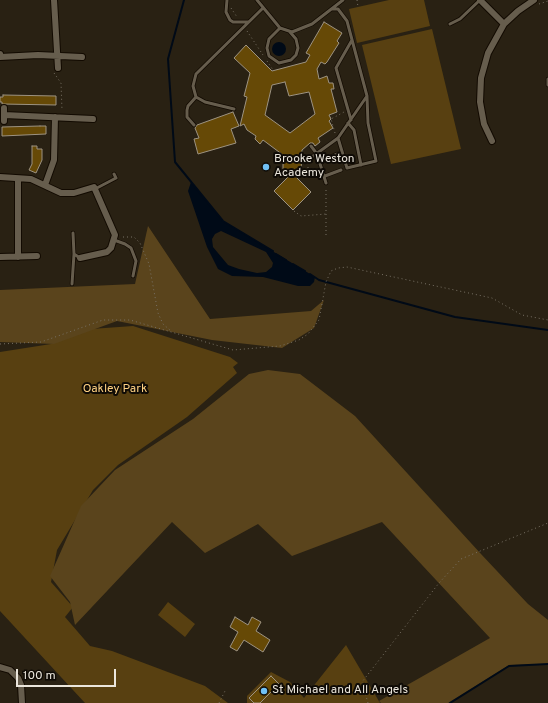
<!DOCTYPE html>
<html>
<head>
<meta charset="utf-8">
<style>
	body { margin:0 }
	#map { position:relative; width:548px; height:703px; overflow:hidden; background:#292113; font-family:Overpass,sans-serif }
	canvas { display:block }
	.scale { position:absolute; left:16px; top:669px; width:100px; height:18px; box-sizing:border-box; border:2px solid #ebe6dc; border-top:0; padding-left:5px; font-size:12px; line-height:14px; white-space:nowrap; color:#ebe6dc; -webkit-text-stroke:3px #0f0b06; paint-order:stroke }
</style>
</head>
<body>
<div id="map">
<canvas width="548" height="703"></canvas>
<div class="scale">100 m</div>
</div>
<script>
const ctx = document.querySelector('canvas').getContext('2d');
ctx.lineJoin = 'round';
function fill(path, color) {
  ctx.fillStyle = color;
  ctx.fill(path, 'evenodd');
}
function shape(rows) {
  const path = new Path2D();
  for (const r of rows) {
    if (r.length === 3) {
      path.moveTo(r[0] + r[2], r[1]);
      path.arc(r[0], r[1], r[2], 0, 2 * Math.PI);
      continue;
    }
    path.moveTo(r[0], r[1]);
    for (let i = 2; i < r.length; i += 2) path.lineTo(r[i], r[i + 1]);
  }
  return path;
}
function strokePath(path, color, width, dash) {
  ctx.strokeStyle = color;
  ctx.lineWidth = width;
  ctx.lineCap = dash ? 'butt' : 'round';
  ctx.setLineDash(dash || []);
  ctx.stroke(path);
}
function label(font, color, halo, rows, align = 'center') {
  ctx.font = font + ' Overpass,sans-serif';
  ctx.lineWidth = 4;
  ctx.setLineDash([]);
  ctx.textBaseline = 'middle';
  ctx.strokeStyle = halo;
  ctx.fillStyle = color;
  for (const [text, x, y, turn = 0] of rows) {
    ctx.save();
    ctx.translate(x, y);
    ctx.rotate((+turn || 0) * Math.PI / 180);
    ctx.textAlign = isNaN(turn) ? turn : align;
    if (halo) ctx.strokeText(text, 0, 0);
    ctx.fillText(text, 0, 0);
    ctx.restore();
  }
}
fill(shape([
	[389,0,424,0,430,26,357,43,349,9],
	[432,29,461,149,391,164,362,45],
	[133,326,230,357,238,363,233,367,237,373,187,417,118,465,93,490,57,550,51,582,73,607,65,617,90,646,112,651,205,686,228,703,85,703,0,611,0,352,51,344,91,329],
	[168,602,195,624,185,637,158,615],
	[346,645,380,703,247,703,247,696,271,672,290,682,304,698]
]), '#584011');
fill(shape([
	[148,226,210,319,311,311,324,300,314,328,282,348,212,340,117,321,54,344,0,342,0,290,135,284],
	[268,370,300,374,355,416,481,554,528,604,548,620,548,664,509,665,448,703,381,703,379,701,490,638,382,522,292,556,258,524,205,553,172,522,75,625,70,602,50,576,81,506,115,470,193,419,249,374]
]), '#5a441c');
fill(shape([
	[279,49,7],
	[191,182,223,221,315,277,314,282,310,286,298,286,263,277,232,276,218,269,207,247,188,191],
	[221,231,266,252,273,263,272,267,266,272,257,273,239,269,228,265,213,247,212,239,215,234]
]), '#000a17');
strokePath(shape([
	[184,0,168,59,175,162,223,221,273,251],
	[276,254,286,260],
	[293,264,305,271],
	[310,274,319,280,455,317,548,330],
	[450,703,509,666,548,664]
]), '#000a17', 2);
const building = shape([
	[324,22,342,33,337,41,339,43,327,62,325,64,321,62,317,69,319,79,327,76,329,83,333,83,334,89,331,89,337,112,329,115,331,119,329,121,333,128,318,138,320,142,315,146,313,143,310,143,302,150,301,171,283,171,283,155,263,140,260,144,255,139,256,136,247,130,244,124,240,126,247,97,244,96,250,73,234,58,246,45,272,71,306,62,310,55,306,53,324,22],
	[285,82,289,96,309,92,315,114,290,133,265,115,272,85,285,82],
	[3,95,56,96,56,105,2,104,2,102,0,102,0,97,3,97,3,95],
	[233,112,239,126,231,129,236,143,198,154,194,139,199,138,195,128,197,125,233,112],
	[40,126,46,126,46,134,2,136,2,127,40,126],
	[32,146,37,146,37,149,42,149,42,160,36,173,29,170,32,164,32,146],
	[292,173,311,192,293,210,274,191,292,173],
	[235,617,248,625,252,617,261,622,256,631,270,640,263,652,244,640,237,651,230,647,238,632,230,627,235,617],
	[271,676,279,684,260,703,254,703,249,698,271,676]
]);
fill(building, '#664906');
strokePath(building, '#9d9382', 1);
const lane = shape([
	[227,0,226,12,230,20,233,22,248,22],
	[257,0,280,28,292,32,312,24,343,0],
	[332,9,338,9,347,21,367,96,368,123,376,161,347,168,338,138,367,96],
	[450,24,460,19,480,0],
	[280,28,269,39,267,48,269,56,279,63,291,60,296,55,298,48,296,39,290,32],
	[548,79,548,85],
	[234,109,205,102,196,97,193,86,196,74,263,8],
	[351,120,336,68,352,40],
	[348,123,354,130,361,165],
	[194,125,187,117,187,110,188,106,196,97],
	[311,146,317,154,326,183],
	[305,162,338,138],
	[320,162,337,154],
	[325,176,341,170],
	[95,189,116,178,114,174],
	[73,233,74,254,80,258],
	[114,240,125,244,131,248,136,261,133,276],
	[72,284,74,254]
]);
const street = shape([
	[54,0,58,68],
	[480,0,504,24],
	[0,54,0,57,38,55,82,57],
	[4,115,93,119],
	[4,121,4,108],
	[492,141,484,124,480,102,481,78,488,53,504,24,518,11,534,0],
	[0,177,31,179,61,193,74,193,94,187,115,235,111,248,107,252,80,258],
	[45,185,54,160,55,117],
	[0,257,37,256],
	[18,257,18,179],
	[0,667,10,670,18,678,21,685,22,703]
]);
strokePath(lane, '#120a01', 4.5);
strokePath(street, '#120a01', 8);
strokePath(shape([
	[357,0,358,7],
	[539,4,548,1],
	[231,8,237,17],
	[247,31,263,55],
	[267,61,273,70],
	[54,73,61,83,62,110],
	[335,133,331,119,344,112],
	[296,176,308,176,308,166],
	[294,211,301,216,326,214],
	[326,235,326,187],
	[123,237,134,237,140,243,149,264,158,313,163,324,171,331],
	[0,344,41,342,103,320,130,320,233,350,280,346,299,340,308,334,319,320,326,282,331,271,338,268,347,267,492,298,522,315,548,320],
	[219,703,225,691],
	[368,703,362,682,439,583,461,559,548,523]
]), '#797266', 1, [1, 3]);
strokePath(lane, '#665d4d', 3);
strokePath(street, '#665d4d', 6);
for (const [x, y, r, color] of [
	[266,167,4,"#71c1f5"],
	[264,691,4,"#71c1f5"]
]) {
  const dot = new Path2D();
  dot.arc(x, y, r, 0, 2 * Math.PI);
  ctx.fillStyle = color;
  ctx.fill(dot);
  strokePath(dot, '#0f0b06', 1.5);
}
label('12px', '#ebe6dc', '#0f0b06', [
	["Brooke Weston",274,160],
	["Academy",274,174],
	["St Michael and All Angels",272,691]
], 'left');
label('12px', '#fed183', '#0f0b06', [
	["Oakley Park",115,390]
]);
</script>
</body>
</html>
